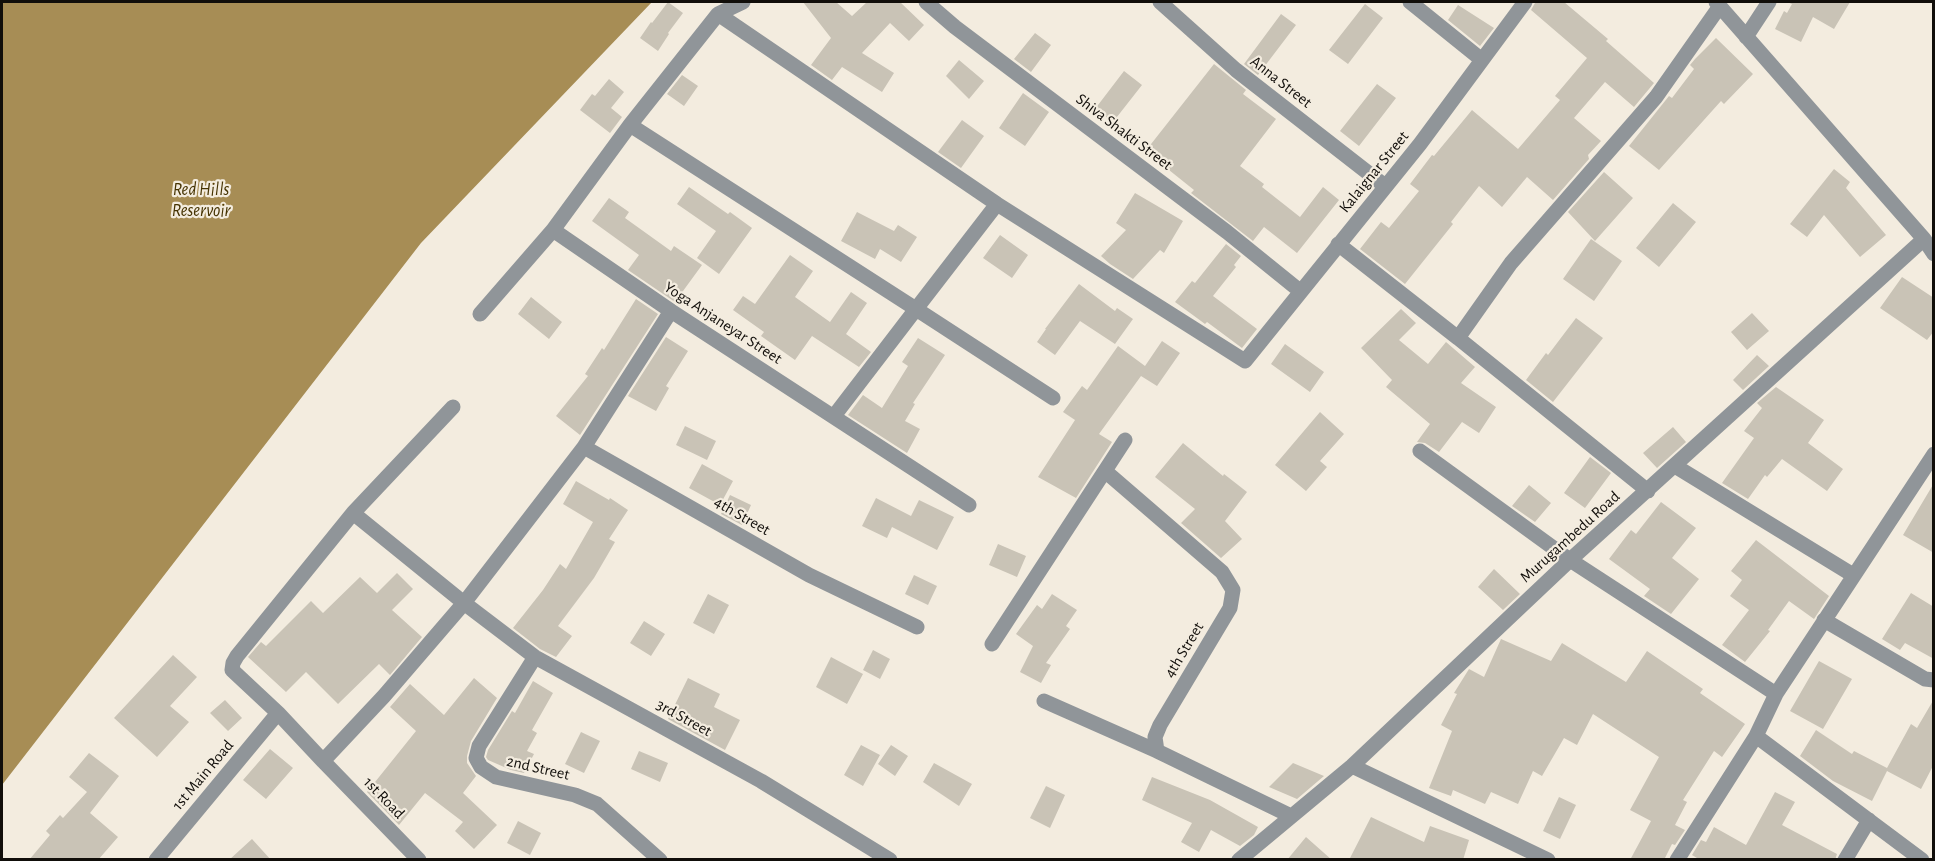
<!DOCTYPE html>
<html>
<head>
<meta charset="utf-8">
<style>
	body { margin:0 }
	#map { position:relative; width:1935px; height:861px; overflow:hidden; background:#f3ecdf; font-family:"Alegreya Sans",sans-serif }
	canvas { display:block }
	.frame { position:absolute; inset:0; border:3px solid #110e0a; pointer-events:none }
</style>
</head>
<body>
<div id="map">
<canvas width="1935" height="861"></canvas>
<div class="frame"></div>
</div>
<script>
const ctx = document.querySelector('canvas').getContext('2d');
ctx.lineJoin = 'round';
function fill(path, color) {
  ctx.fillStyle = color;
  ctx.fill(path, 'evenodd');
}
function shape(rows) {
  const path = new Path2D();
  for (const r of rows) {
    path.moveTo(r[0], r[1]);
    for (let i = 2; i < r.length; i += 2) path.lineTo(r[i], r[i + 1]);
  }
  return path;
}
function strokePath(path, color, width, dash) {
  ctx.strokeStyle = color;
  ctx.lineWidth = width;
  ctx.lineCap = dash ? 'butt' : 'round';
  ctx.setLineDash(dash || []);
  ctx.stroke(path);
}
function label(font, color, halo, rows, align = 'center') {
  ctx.font = font + ' "Alegreya Sans",sans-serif';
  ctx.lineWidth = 4.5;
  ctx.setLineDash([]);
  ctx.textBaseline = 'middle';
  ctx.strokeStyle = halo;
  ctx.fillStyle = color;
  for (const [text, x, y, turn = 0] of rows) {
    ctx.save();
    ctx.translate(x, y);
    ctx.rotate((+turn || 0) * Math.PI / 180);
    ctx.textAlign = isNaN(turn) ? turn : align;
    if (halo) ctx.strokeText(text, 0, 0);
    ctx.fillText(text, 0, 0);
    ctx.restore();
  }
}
fill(shape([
	[2,2,652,2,421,243,2,785]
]), '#a78d55');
fill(shape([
	[668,2,683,13,668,33,669,34,658,51,640,38,651,22,652,23],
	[803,2,836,2,852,16,867,2,900,2,924,25,909,41,890,23,862,53,894,73,882,92,842,67,832,80,811,65,831,38],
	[1787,2,1850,2,1834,29,1813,17,1801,42,1775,29,1784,11,1787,13,1792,4],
	[1535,3,1564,2,1608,39,1606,41,1654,83,1634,107,1605,82,1574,118,1601,141,1588,155,1589,159,1553,200,1527,177,1502,207,1479,186,1451,222,1453,224,1405,284,1360,249,1381,222,1389,228,1419,191,1410,184,1432,155,1434,156,1472,110,1518,149,1560,100,1555,96,1587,58,1531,10],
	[1365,4,1383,18,1348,64,1329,50],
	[1458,5,1494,28,1480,46,1448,20],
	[1281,14,1296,25,1258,75,1244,64],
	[1035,33,1051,45,1031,72,1014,59],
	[1716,38,1753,74,1724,104,1721,101,1659,170,1629,146,1669,96,1672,98,1694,69,1690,65,1695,59],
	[959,60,984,81,969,99,946,76],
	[1214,64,1246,90,1243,94,1276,119,1240,166,1264,184,1262,187,1300,217,1323,187,1339,200,1297,253,1264,227,1253,241,1191,193,1194,190,1159,162,1158,163,1144,153],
	[1124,71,1142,85,1113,122,1095,109],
	[682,75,698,86,684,106,667,94],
	[609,79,624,92,611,108,622,117,610,133,580,110,592,94,595,96],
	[1377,84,1396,98,1359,146,1340,131],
	[1023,93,1049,112,1025,146,999,128],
	[962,120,984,136,961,168,938,152],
	[1834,169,1850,182,1846,188,1886,235,1860,257,1824,215,1807,237,1790,224],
	[1604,172,1633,198,1595,241,1568,212],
	[689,187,728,214,730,212,752,228,719,274,697,258,716,231,677,204],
	[1135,193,1183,221,1164,253,1160,250,1133,279,1110,264,1101,256,1126,230,1116,223],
	[609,198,629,212,625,218,671,251,674,246,702,265,675,302,628,270,639,255,592,221],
	[1673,203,1696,222,1659,267,1636,248],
	[857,212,894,231,898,225,917,237,901,262,880,249,875,259,841,241],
	[1000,235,1028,255,1012,278,983,258],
	[1591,239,1622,261,1594,301,1563,279],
	[1226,244,1241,256,1234,265,1236,267,1213,296,1257,329,1242,348,1207,322,1205,324,1201,321,1175,302,1192,281,1195,283],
	[790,255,813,271,795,297,830,322,851,292,867,303,846,334,871,352,859,367,812,336,795,360,761,336,764,332,733,310,743,296,755,304],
	[1902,277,1934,298,1934,331,1927,340,1880,308],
	[1079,284,1115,311,1117,308,1133,319,1115,344,1080,321,1055,355,1037,342,1046,329,1045,329],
	[531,297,562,322,549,339,518,314],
	[636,299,658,314,580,435,556,416,588,376,585,374,602,348,604,350],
	[1401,309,1416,323,1399,340,1428,364,1446,342,1475,367,1461,383,1496,407,1479,433,1462,422,1439,452,1425,443,1417,442,1430,424,1386,387,1392,380,1361,348],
	[1752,313,1769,331,1747,350,1731,332],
	[1576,318,1603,338,1553,402,1526,380,1546,353,1548,355],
	[666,337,688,351,666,386,669,388,656,411,628,396],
	[918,338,945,355,913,403,915,404,905,421,920,429,907,453,848,415,863,395,882,408,908,366,902,362],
	[1162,341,1180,353,1157,386,1141,376,1099,434,1112,442,1076,498,1038,477,1075,420,1063,412,1082,386,1087,390,1118,346,1145,366],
	[1285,344,1324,372,1310,392,1271,364],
	[1757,355,1769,366,1743,390,1733,380],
	[1776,387,1824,420,1808,443,1843,469,1827,491,1782,459,1767,477,1765,475,1748,499,1722,483,1754,438,1744,431,1762,408,1757,403],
	[1320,412,1344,434,1320,461,1327,467,1306,491,1275,465],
	[685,426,716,441,707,460,676,445],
	[1673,427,1686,442,1657,468,1643,453],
	[1183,443,1223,476,1224,474,1247,492,1225,521,1242,539,1221,558,1181,523,1195,509,1155,477],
	[1590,457,1611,473,1585,508,1564,493],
	[702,464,733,481,720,505,689,488],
	[576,481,609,500,610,498,628,510,609,539,615,542,594,578,558,626,572,636,556,657,540,649,513,628,543,590,560,564,566,569,593,522,563,504],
	[1934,483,1934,553,1903,535],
	[1529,485,1551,503,1535,522,1512,506],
	[730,495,751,505,742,525,721,514],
	[876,498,911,516,919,500,954,517,937,550,892,527,887,538,862,526],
	[1661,502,1696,528,1672,558,1699,579,1671,614,1644,596,1650,589,1609,559,1631,530,1636,534],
	[1756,540,1829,596,1814,619,1789,601,1768,630,1770,631,1745,662,1722,645,1749,610,1730,596,1742,580,1731,571],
	[998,544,1026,556,1017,577,989,565],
	[1494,569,1520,594,1503,610,1478,587],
	[397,573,413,589,392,610,422,637,390,675,379,664,338,704,306,672,286,692,248,657,261,642,266,646,311,601,323,613,360,577,377,593],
	[914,575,937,586,928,605,905,594],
	[1911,593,1934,607,1934,659,1905,643,1900,650,1882,639],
	[708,594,729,605,714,634,693,623],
	[1052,594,1077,610,1066,626,1070,629,1046,663,1051,665,1041,683,1020,672,1033,646,1016,634,1037,605,1042,609],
	[644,621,665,634,651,656,630,643],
	[1501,639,1551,661,1562,643,1626,682,1647,651,1703,689,1700,693,1745,724,1722,757,1714,751,1683,800,1687,802,1675,825,1685,830,1675,845,1672,844,1664,860,1630,860,1651,821,1630,810,1659,757,1593,714,1577,745,1564,738,1542,776,1533,771,1518,804,1491,792,1485,804,1453,790,1451,796,1429,788,1452,731,1441,725,1457,694,1454,693,1469,669,1484,677],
	[873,650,890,659,880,679,863,670],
	[173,655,197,677,170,706,189,722,157,757,114,718],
	[831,657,863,674,847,704,816,687],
	[1819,661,1852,679,1823,729,1790,711],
	[474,678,497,698,471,741,467,756,467,763,476,776,463,793,497,825,474,849,455,831,463,822,425,793,399,825,367,792,416,731,390,707,410,684,444,715],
	[688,678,720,694,714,707,740,720,725,750,668,719],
	[533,681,553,693,532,730,537,733,527,751,534,754,524,773,511,770,488,760,486,757,488,750,512,711,515,713],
	[1934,699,1934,764,1921,789,1887,771,1872,801,1833,781,1800,756,1816,730,1852,754,1854,751,1887,768,1911,724,1917,728],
	[225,700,242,718,228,731,210,713],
	[581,732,600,741,584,773,565,764],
	[861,745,880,755,863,786,844,775],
	[891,745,908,756,895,776,878,764],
	[270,749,293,768,266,799,243,780],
	[639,751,668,763,660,782,631,769],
	[89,753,119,776,90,813,118,837,98,860,29,860,50,835,46,831,60,815,63,818,87,792,69,777],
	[934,763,972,784,959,806,923,782],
	[1293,763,1324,776,1297,799,1269,787],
	[1152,777,1210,800,1258,827,1254,835,1240,846,1211,830,1199,852,1181,842,1192,823,1142,800],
	[1046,786,1065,795,1050,828,1030,818],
	[1775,792,1795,802,1782,825,1837,854,1835,860,1696,860,1697,858,1692,855,1701,840,1706,842,1714,827,1746,845],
	[1559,797,1576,805,1560,839,1543,831],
	[1371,817,1424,842,1430,826,1469,840,1463,860,1349,860],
	[518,821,541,833,530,855,507,843],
	[1306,837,1332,860,1287,860],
	[252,839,271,860,229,860]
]), '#c9c3b6');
strokePath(shape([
	[743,2,718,14,997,204,1245,361,1420,144,1525,2],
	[926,2,955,27,1227,232,1300,291],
	[1160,2,1236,70,1385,186],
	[1410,2,1482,60],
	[1716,2,1924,239,1934,254],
	[1746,37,1769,2],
	[630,125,916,309,834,416],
	[997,204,916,309,1053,398],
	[553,230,630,125,718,14],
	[1338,244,1458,338],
	[671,311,584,447,464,603,384,696,323,761,278,713,232,670,233,663,237,656,353,513,464,603,535,657,761,781,890,860],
	[480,314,553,230,671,311,969,505],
	[584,447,809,575,917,627],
	[1420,451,1570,560,1776,694],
	[1675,466,1853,575],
	[1105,471,1222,572,1233,590,1230,608,1160,725,1155,737,1157,751,1291,816],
	[1648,491,1458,338,1511,263,1656,97,1720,6],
	[353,513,453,407],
	[1824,620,1925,679,1934,680],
	[992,644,1125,440],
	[535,657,479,746,476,758,481,767,496,777,575,795,597,804,660,860],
	[1044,701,1157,751],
	[1756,736,1922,860],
	[323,761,419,860],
	[1352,766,1548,860],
	[156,860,278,713],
	[1239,860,1352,766,1570,560,1924,239],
	[1677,860,1756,736,1776,694,1934,454],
	[1845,860,1869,820]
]), '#909599', 15);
label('16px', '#110e0a', '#f3ecdf', [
	["Anna Street",1281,82,38],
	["Shiva Shakti Street",1124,132,37],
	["Kalaignar Street",1374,172,-51],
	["Yoga Anjaneyar Street",723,323,33],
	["4th Street",742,516,30],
	["Murugambedu Road",1570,537,-42],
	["4th Street",1184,650,-59],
	["3rd Street",684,718,29],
	["2nd Street",538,768,13],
	["1st Main Road",203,775,-50],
	["1st Road",384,798,46]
]);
label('italic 18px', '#463302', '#f3ecdf', [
	["Red Hills",201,190],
	["Reservoir",201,211]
]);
</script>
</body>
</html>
